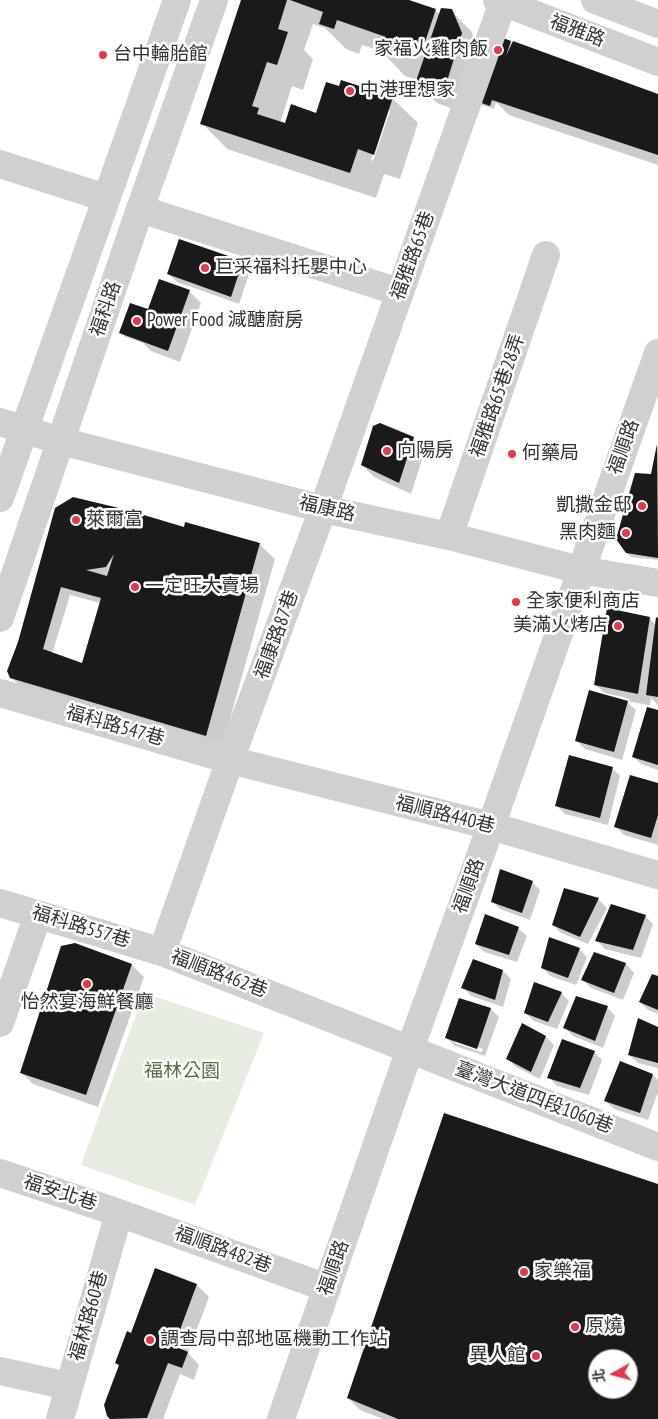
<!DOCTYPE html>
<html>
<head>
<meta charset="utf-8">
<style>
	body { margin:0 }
	#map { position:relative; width:658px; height:1419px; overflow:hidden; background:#fff; font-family:"PT Sans Narrow","Noto Sans TC",sans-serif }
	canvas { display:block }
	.north { position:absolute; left:588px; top:1349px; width:50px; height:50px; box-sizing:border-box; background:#fff; border:1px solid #adadad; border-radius:50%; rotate:263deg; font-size:14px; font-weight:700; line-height:20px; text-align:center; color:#333 }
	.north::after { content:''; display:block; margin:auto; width:18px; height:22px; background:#e63946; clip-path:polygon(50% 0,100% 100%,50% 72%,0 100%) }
</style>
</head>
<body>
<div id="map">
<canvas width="658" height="1419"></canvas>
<div class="north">北</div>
</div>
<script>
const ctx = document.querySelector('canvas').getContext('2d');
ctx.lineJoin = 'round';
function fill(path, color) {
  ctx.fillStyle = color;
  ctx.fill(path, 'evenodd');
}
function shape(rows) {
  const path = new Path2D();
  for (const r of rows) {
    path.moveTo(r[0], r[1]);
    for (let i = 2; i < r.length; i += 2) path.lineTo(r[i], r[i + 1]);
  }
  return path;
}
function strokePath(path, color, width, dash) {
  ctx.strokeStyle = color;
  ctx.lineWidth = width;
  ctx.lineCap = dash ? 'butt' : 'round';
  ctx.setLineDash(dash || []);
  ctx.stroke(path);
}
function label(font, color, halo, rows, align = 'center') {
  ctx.font = font + ' "PT Sans Narrow","Noto Sans TC",sans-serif';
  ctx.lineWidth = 5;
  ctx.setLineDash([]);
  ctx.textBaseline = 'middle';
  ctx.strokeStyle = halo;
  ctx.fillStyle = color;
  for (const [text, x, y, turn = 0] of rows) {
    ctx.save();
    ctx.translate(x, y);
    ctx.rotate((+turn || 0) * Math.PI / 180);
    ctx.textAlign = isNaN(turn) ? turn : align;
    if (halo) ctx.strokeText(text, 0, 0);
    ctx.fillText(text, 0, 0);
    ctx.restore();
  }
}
fill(shape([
	[144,993,264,1033,195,1205,81,1165]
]), '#e6ecdf');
fill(shape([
	[242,0,405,0,435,10,440,15,451,11,471,31,482,54,464,113,437,103,416,83,418,80,405,76,381,51,362,45,359,54,346,49,325,28,313,24,304,50,313,59,303,90,292,86,280,123,286,125,317,115,392,98,418,123,400,179,384,174,376,198,227,149,202,123],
	[387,111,390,111,373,161,371,160],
	[495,37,658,95,658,165,509,115,496,102,494,109,478,104],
	[242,263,250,271,239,304,177,282,168,274],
	[189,291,201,303,180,362,151,351,143,343,125,337,121,333,149,311],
	[413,438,425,450,411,494,374,477,362,465],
	[658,445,658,560,631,557,627,553,652,475],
	[259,544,275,559,221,751,20,686,11,677,19,642,43,558],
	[70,595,100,603,83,664,52,654],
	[649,618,656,625,658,619,658,705,651,698,650,705,631,702,627,698,604,693,595,684],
	[627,702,636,710,622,760,585,749,577,741],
	[658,712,658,770,641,764,633,756],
	[612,768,620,776,608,825,565,814,557,806],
	[658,784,658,845,624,835,616,827],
	[532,882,540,890,530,920,500,909,492,901],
	[565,890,599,900,607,908,588,944,561,933,553,925],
	[645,916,653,924,641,958,605,949,597,941],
	[518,928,527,936,517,962,484,952,476,944],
	[579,949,587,957,576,985,550,976,542,967],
	[594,954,626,964,634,973,623,1000,591,988,583,980],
	[474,960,503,971,511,979,503,1007,471,996,463,987],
	[132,965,144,977,98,1107,33,1084,21,1072],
	[658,977,658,1014,648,1010,640,1002],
	[561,993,569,1001,557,1029,534,1021,525,1013],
	[459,1000,491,1009,499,1017,485,1056,455,1046,447,1038],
	[455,1040,483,1049,482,1052,455,1043],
	[607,1007,615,1016,603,1048,573,1036,564,1027],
	[658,1029,658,1068,638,1063,629,1055],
	[546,1037,554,1045,540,1079,516,1067,508,1059],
	[594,1052,602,1060,589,1095,557,1086,549,1077],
	[653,1075,658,1080,658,1092,648,1120,614,1109,606,1101],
	[658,1186,658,1419,383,1419,360,1410,348,1398],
	[598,1359,628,1359,628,1389,598,1389],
	[156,1270,197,1285,209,1297,188,1353,199,1365,194,1380,180,1374,163,1419,112,1419,108,1415,120,1367,116,1363,132,1335]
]), '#0003');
fill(shape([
	[241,0,287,0,278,29,288,32,277,65,267,62,252,106,259,108,257,114,285,123,291,104,316,113,326,82,339,86,341,80,393,97,374,155,358,149,350,173,200,124],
	[290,0,409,0,436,9,422,51,401,44,397,57,378,50,383,36,337,20,334,29,319,24,323,12],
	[441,8,452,9,462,33,443,94,415,84],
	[495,35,511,41,506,56,513,41,658,94,658,155,492,100,490,106,473,100],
	[179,239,243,261,231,297,167,274],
	[159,279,190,290,168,351,119,333,130,303,148,309],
	[380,423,414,437,399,483,361,465,373,426],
	[657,444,658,558,626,553,616,539,635,473,651,474],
	[73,497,127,510,184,527,185,522,260,543,206,736,10,678,7,671,18,642,55,508],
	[114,554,107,576,86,570,106,567],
	[61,587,101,598,82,663,43,649],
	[607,608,650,617,638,694,594,685],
	[656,617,658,618,658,697,646,695],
	[589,690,628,701,614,752,575,741],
	[647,707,658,710,658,765,632,757],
	[569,755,613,767,600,818,555,806],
	[630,775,658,783,658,815,651,838,614,827],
	[500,869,533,881,522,913,491,902],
	[564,888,599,898,580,937,552,925],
	[611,904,646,915,633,950,595,941],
	[485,914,519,927,509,955,475,944],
	[549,937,580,948,568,978,541,968],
	[75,943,132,964,86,1095,20,1073,61,946],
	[594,952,626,963,614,993,581,980],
	[473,959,503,970,495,1000,461,988],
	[652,974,658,976,658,1010,639,1002],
	[534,982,562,992,548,1022,524,1013],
	[576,996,608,1006,595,1041,563,1028],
	[459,998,491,1008,477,1049,445,1038],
	[638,1018,658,1027,658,1063,628,1055],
	[522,1023,546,1036,531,1072,506,1059],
	[562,1039,595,1051,580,1088,547,1078],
	[620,1061,653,1074,640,1113,604,1101],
	[444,1113,658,1184,658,1419,398,1419,347,1398],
	[598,1359,628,1359,628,1389,598,1389],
	[155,1268,197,1284,174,1346,188,1352,182,1368,168,1363,147,1418,110,1419,107,1416,104,1405,119,1365,115,1363,127,1331,131,1333]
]), '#1a1a1a');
strokePath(shape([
	[0,164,106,198],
	[140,209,399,292],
	[449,536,546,255],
	[0,693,230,760,491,826,658,875],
	[0,903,162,952,658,1147],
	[162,952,230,760,323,509,503,2],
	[0,1023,38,915],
	[0,1173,119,1213,327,1288],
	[0,1371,68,1386],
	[60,1419,119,1213],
	[281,1419,410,1049,491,826,658,353]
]), '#d0d0d0', 28);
strokePath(shape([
	[497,0,658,62],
	[595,0,658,24],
	[0,422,61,441,323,509,449,536,580,570,658,583],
	[0,498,177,0],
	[0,618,140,209,214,0]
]), '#d0d0d0', 28);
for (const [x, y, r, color] of [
	[498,50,5,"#e63946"],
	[103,55,5,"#e63946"],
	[350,91,5,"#e63946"],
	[205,268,5,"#e63946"],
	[137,321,5,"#e63946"],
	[387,451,5,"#e63946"],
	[512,454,5,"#e63946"],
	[642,506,5,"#e63946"],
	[76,520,5,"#e63946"],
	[626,533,5,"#e63946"],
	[135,587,5,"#e63946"],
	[516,602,5,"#e63946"],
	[618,626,5,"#e63946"],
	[87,984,5,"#e63946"],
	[524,1272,5,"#e63946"],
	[575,1327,5,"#e63946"],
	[150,1340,5,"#e63946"],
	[536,1356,5,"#e63946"]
]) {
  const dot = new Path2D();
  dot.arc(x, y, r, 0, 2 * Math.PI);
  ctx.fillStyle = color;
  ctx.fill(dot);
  strokePath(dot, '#fff', 2);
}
label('19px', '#333', '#fff', [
	["福雅路",577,31,21],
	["福雅路65巷",413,256,-70],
	["福科路",106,309,-71],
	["福雅路65巷28弄",498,396,-71],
	["福順路",624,447,-70],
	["福康路",327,509,13],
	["福康路87巷",277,635,-70],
	["福科路547巷",115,726,16],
	["福順路440巷",445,815,14],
	["福順路",469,886,-70],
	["福科路557巷",81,927,17],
	["福順路462巷",219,974,21],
	["臺灣大道四段1060巷",534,1098,21],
	["福安北巷",60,1193,18],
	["福順路482巷",223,1250,20],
	["福順路",334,1268,-71],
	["福林路60巷",89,1316,-74]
]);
label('19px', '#333', '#fff', [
	["家福火雞肉飯",488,50,"right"],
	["台中輪胎館",113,55],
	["中港理想家",360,91],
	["巨采福科托嬰中心",215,268],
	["Power Food 減醣廚房",147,321],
	["向陽房",397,451],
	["何藥局",522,454],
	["凱撒金邸",632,506,"right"],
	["萊爾富",86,520],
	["黑肉麵",616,533,"right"],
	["一定旺大賣場",145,587],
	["全家便利商店",526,602],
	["美滿火烤店",608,626,"right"],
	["怡然宴海鮮餐廳",87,1003,"center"],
	["家樂福",534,1272],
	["原燒",585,1327],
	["調查局中部地區機動工作站",160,1340],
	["異人館",526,1356,"right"]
], 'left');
label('19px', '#56703f', '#fff', [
	["福林公園",182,1072]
]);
</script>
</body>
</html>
